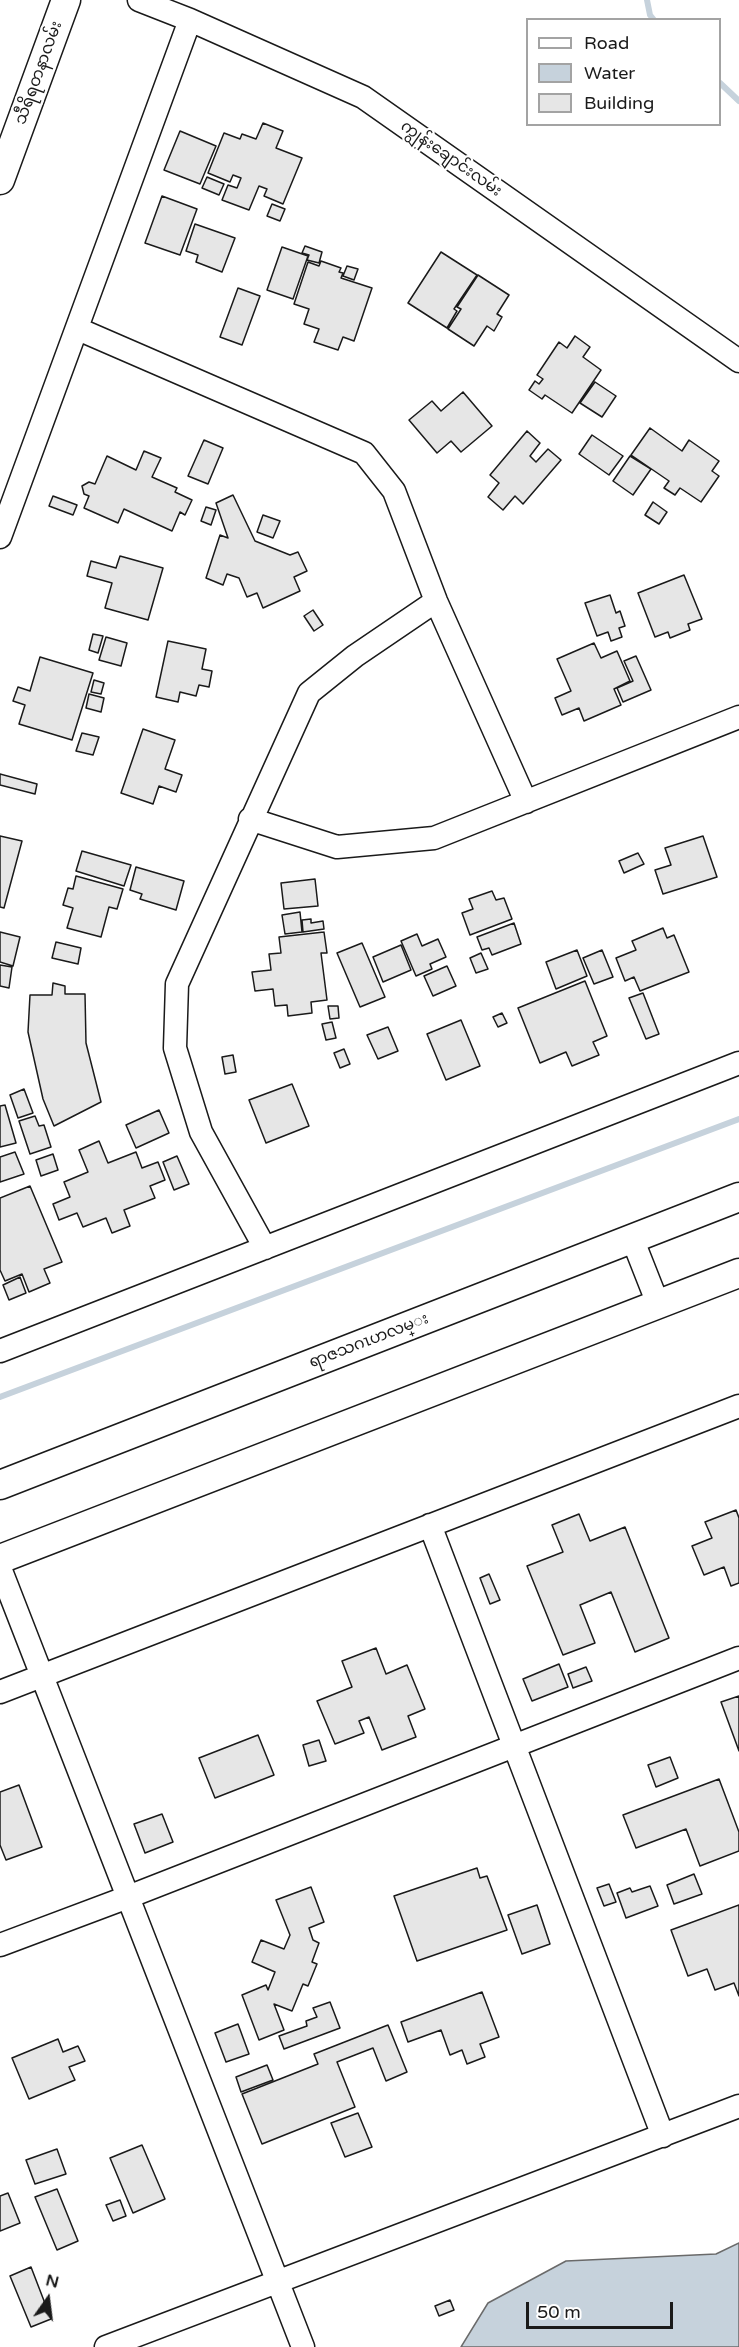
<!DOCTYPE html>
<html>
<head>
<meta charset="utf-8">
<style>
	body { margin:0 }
	#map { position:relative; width:739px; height:2347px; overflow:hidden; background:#fff; font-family:"Varela Round",sans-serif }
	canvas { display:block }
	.legend { position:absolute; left:526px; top:18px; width:195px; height:108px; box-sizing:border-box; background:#fff; border:2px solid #a3a3a3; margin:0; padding:8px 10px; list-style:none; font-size:18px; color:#1a1a1a }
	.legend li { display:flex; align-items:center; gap:12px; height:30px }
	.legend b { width:30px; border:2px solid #a3a3a3 }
	.north { position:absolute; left:18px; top:2269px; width:60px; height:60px; -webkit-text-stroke:4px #fff; paint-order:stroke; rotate:14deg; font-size:16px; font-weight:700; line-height:24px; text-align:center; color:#1a1a1a }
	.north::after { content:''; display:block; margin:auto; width:21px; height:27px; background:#1a1a1a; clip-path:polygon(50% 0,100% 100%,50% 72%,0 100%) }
	.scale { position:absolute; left:526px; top:2302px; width:147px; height:27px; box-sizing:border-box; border:3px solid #1a1a1a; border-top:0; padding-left:8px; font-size:18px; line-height:21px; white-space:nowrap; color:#1a1a1a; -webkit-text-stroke:4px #fff; paint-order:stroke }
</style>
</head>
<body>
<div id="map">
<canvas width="739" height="2347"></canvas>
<ul class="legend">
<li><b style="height:8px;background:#fff"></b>Road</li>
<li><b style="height:16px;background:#c6d2dc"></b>Water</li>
<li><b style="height:16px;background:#e6e6e6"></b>Building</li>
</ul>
<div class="north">N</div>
<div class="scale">50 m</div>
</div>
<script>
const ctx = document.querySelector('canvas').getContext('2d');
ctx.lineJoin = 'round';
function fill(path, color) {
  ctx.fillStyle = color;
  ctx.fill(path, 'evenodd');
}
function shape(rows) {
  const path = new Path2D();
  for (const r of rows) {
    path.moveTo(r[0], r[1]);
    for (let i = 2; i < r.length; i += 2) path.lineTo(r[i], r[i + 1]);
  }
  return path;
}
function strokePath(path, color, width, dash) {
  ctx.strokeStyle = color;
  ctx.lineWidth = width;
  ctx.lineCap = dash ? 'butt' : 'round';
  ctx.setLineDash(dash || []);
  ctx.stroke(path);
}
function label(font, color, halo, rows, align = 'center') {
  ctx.font = font + ' "Varela Round","Noto Sans Myanmar",sans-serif';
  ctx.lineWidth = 4.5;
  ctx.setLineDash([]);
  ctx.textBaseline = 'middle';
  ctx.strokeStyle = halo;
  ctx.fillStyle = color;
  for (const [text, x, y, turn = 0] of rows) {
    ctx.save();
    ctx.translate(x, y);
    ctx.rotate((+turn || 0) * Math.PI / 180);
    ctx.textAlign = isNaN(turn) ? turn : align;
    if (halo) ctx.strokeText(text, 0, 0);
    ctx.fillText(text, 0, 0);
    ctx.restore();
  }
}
const water = shape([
	[739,2243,739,2347,461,2347,488,2303,566,2261,716,2254,739,2243]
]);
fill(water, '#c6d2dc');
strokePath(water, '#6a6a6a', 1.5);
strokePath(shape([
	[647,0,650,15,654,20],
	[720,83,739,101],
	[0,1397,739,1119]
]), '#c6d2dc', 6);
const building = shape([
	[263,123,283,131,276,148,302,158,283,204,264,196,267,189,259,186,249,210,222,200,228,185,237,188,241,178,233,175,230,182,208,173,224,133,240,139,242,134,256,139,263,123],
	[180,131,216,146,200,184,164,170,180,131],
	[207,177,224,184,219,195,202,188,207,177],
	[162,196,197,209,180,255,145,243,162,196],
	[272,204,285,209,280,221,267,216,272,204],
	[195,224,235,238,222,272,196,262,198,255,186,251,195,224],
	[305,246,322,252,319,263,307,260,309,255,302,253,305,246],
	[282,247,308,256,293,299,267,290,282,247],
	[441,252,477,275,454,309,457,311,447,328,408,303,441,252],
	[321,261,341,268,339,272,343,273,341,278,372,288,354,341,343,337,338,350,314,342,319,329,304,324,309,309,294,304,308,262,319,266,321,261],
	[347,266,358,269,354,280,343,276,347,266],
	[478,275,509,295,497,314,502,317,494,331,487,326,474,346,448,329,461,309,457,307,478,275],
	[238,288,260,296,242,345,220,337,238,288],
	[575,336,590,347,583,357,601,370,572,413,545,395,542,399,529,390,535,381,539,384,543,379,537,375,559,342,567,348,575,336],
	[595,382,616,396,602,417,580,403,595,382],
	[463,392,492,426,461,452,451,441,437,453,409,420,432,401,441,411,463,392],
	[650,428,682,451,689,440,719,461,712,471,719,476,701,502,680,488,675,495,664,488,669,481,631,455,650,428],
	[527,431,540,443,530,456,536,462,548,449,561,460,523,504,515,496,503,510,488,497,499,483,490,475,527,431],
	[592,435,623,456,609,475,579,454,592,435],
	[204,440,223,448,208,484,188,476,204,440],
	[144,451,161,458,152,477,177,488,175,492,192,500,185,515,180,512,172,531,124,509,118,523,84,508,89,496,84,494,82,486,89,482,95,484,107,456,136,470,144,451],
	[630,456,651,469,633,495,613,481,630,456],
	[233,495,255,541,290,555,298,552,307,571,294,577,300,591,263,608,257,593,247,597,239,578,227,574,223,585,206,578,220,535,228,538,216,503,233,495],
	[53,496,77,505,73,515,49,506,53,496],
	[653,502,667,512,659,524,645,515,653,502],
	[206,507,216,510,211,525,201,521,206,507],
	[263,515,280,521,273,538,257,532,263,515],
	[120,556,163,568,148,620,105,608,112,583,87,576,91,561,116,568,120,556],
	[684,575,702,619,688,624,690,630,670,638,668,632,655,637,638,593,684,575],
	[610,595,616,613,620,611,625,626,619,628,622,637,611,641,608,632,597,636,585,603,610,595],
	[313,610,323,625,314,631,304,616,313,610],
	[93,634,103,636,98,653,89,650,93,634],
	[106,637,127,643,121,666,99,660,106,637],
	[168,641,206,649,202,669,212,671,209,687,199,685,196,696,180,692,178,702,156,697,168,641],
	[594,643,601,658,617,651,630,681,614,689,621,705,584,721,579,708,562,715,555,698,571,691,557,659,594,643],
	[636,656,651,690,623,702,617,688,633,681,624,661,636,656],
	[40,657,93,673,72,740,19,724,25,705,13,701,18,687,30,691,40,657],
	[94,680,104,683,101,694,91,692,94,680],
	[89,694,104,698,101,712,86,708,89,694],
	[143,729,175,740,165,769,182,775,176,792,159,786,153,804,121,793,143,729],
	[82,733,99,737,93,755,76,751,82,733],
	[0,774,37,784,35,794,0,785,0,774],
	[0,836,22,841,4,908,0,907,0,836],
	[703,836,717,877,663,894,655,870,671,865,665,848,703,836],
	[82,851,131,865,124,886,76,871,82,851],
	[638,853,644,864,624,873,619,861,638,853],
	[136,867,184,881,176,910,140,899,142,894,130,890,136,867],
	[76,876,123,889,117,909,109,907,101,937,67,928,73,908,63,905,68,888,73,889,76,876],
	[315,879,318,906,284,909,281,883,315,879],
	[492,891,496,900,504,898,512,919,470,935,462,913,473,909,469,899,492,891],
	[300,912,302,932,285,934,282,915,300,912],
	[311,919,311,923,323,921,324,929,303,932,302,920,311,919],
	[514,923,521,944,492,955,489,948,482,950,477,937,514,923],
	[663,928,667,938,674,935,689,972,640,991,634,977,625,981,616,958,636,950,632,941,663,928],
	[0,932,20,937,13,966,0,962,0,932],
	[324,932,327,953,321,953,327,1000,311,1002,312,1013,288,1016,287,1005,275,1006,273,989,255,991,252,972,271,970,269,954,281,953,279,937,324,932],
	[417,934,422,946,438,939,446,957,430,964,432,969,416,976,401,941,417,934],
	[56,942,81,948,78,964,52,958,56,942],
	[362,943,385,997,360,1007,337,953,362,943],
	[401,945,411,970,383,982,373,957,401,945],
	[577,950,587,976,556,989,546,962,577,950],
	[602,950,613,977,594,984,583,958,602,950],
	[481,953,488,969,476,973,470,958,481,953],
	[0,965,12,967,9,988,0,986,0,965],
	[447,966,456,986,433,996,424,976,447,966],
	[585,981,607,1036,593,1042,599,1055,572,1066,566,1052,540,1063,518,1008,585,981],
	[53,983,65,986,65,994,85,994,86,1043,101,1102,54,1126,43,1099,28,1032,30,995,52,995,53,983],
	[643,993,659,1034,646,1039,629,998,643,993],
	[328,1006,338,1006,339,1018,330,1019,328,1006],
	[502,1013,507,1023,498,1027,493,1017,502,1013],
	[461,1020,480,1066,446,1080,427,1034,461,1020],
	[332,1022,336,1038,326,1040,322,1024,332,1022],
	[388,1027,398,1051,378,1059,367,1035,388,1027],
	[344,1049,350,1064,340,1068,334,1053,344,1049],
	[233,1055,236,1072,225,1074,222,1057,233,1055],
	[292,1084,309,1126,266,1143,249,1100,292,1084],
	[24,1089,33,1113,18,1118,10,1095,24,1089],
	[5,1105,16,1143,0,1147,0,1106,5,1105],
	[159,1110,169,1133,136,1148,126,1125,159,1110],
	[35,1116,39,1126,44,1125,51,1147,30,1154,19,1121,35,1116],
	[99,1141,108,1163,136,1152,142,1168,158,1162,165,1180,150,1186,155,1198,124,1210,130,1226,112,1233,106,1218,83,1227,77,1213,59,1220,53,1204,70,1197,64,1182,88,1172,79,1150,99,1141],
	[15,1152,24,1174,0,1182,0,1157,15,1152],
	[53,1154,58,1170,41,1176,36,1160,53,1154],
	[177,1156,189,1184,174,1190,163,1162,177,1156],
	[30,1186,62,1262,44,1269,50,1283,29,1292,22,1274,5,1281,0,1270,0,1198,30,1186],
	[20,1277,26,1293,9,1300,3,1285,20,1277],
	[736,1510,739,1518,739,1583,731,1586,724,1567,704,1575,692,1546,712,1538,705,1522,736,1510],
	[579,1514,590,1541,625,1527,669,1638,635,1652,611,1592,580,1605,595,1643,563,1655,527,1566,563,1552,552,1525,579,1514],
	[489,1574,500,1600,490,1604,480,1578,489,1574],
	[376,1648,386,1674,407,1665,425,1709,408,1716,416,1737,382,1750,369,1717,359,1721,364,1733,335,1744,317,1701,352,1687,342,1661,376,1648],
	[559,1664,568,1687,532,1701,523,1679,559,1664],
	[586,1667,592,1681,573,1688,568,1674,586,1667],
	[739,1696,739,1751,721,1702,739,1696],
	[258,1735,274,1775,215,1798,199,1758,258,1735],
	[319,1740,326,1761,309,1766,303,1745,319,1740],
	[670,1757,678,1778,656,1787,648,1765,670,1757],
	[719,1779,739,1832,739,1851,700,1866,686,1829,636,1848,623,1815,719,1779],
	[19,1785,42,1847,6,1860,0,1845,0,1792,19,1785],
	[162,1814,173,1842,145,1853,134,1824,162,1814],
	[477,1868,480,1878,487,1876,507,1930,417,1961,394,1896,477,1868],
	[694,1874,702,1894,674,1904,667,1885,694,1874],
	[609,1884,616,1902,604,1906,597,1888,609,1884],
	[650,1886,658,1906,626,1918,617,1893,630,1888,632,1892,650,1886],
	[311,1887,324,1922,309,1928,313,1940,319,1943,312,1962,317,1964,308,1986,303,1984,292,2011,274,2004,284,2030,259,2040,242,1995,266,1985,268,1990,275,1972,252,1962,261,1940,284,1949,290,1935,276,1900,311,1887],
	[537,1905,550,1944,522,1954,508,1915,537,1905],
	[739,1905,739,1996,734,1983,715,1990,707,1969,688,1976,671,1930,739,1905],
	[482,1992,499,2037,480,2044,485,2057,467,2064,462,2050,450,2055,441,2030,408,2042,401,2022,482,1992],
	[330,2002,340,2028,284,2049,279,2036,307,2026,306,2021,317,2017,313,2008,330,2002],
	[238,2024,249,2054,226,2062,215,2033,238,2024],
	[388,2025,407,2072,386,2081,373,2048,337,2062,355,2107,262,2144,242,2094,318,2064,314,2054,388,2025],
	[58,2039,63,2052,78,2046,85,2061,69,2067,75,2080,29,2099,12,2058,58,2039],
	[267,2065,273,2080,241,2092,236,2077,267,2065],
	[358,2113,372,2147,345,2157,331,2123,358,2113],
	[142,2145,165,2199,133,2213,110,2158,142,2145],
	[57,2149,66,2174,35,2184,26,2160,57,2149],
	[57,2189,78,2241,57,2250,35,2197,57,2189],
	[8,2193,20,2223,0,2231,0,2196,8,2193],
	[120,2200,126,2216,113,2221,106,2205,120,2200],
	[31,2267,51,2319,31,2327,10,2276,31,2267],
	[450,2300,454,2310,439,2316,435,2306,450,2300]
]);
fill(building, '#e6e6e6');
strokePath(building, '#1a1a1a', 1.5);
const minor = shape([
	[139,0,190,20,363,97,739,361],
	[78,329,364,453,394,491,436,601,526,802],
	[0,537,190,20],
	[250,819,337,847,434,838,739,717],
	[632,1238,658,1304],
	[265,1248,201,1132,175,1048,177,984,309,693,355,656,436,601],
	[0,1351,739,1063],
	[430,1525,663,2136],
	[0,1568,303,2347],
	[0,1692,739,1406],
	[0,1945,128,1897,739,1658],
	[106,2347,739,2106]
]);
const major = shape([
	[0,180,66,0],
	[0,1485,739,1197],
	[0,1559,739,1273]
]);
strokePath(minor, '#1a1a1a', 25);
strokePath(major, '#1a1a1a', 31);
strokePath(minor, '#fff', 22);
strokePath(major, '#fff', 28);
label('16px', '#1a1a1a', '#fff', [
	["သီရိရတနာလမ်း",39,73,-70],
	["ကျွန်းချောင်းလမ်း",451,159,35],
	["ရာဇသဂၤဟလမ္း",369,1341,-21]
]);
</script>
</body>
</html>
